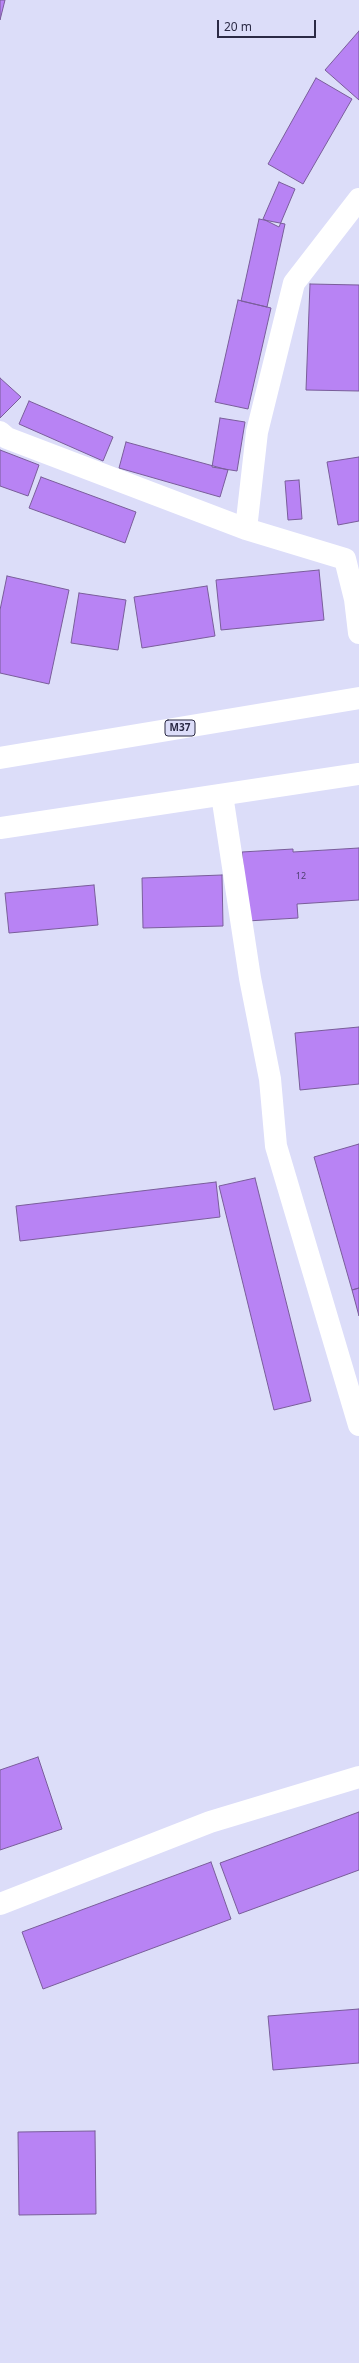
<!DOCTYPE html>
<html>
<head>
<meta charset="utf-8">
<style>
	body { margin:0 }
	#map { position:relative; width:359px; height:2363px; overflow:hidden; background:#dcddf9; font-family:"Noto Sans",sans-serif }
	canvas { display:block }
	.scale { position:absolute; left:217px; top:20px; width:99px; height:18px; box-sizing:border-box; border:2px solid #2b2a45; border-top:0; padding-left:5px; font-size:12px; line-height:14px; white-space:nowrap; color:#2b2a45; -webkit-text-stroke:3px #dcddf9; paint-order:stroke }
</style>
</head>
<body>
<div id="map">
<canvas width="359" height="2363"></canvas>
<div class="scale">20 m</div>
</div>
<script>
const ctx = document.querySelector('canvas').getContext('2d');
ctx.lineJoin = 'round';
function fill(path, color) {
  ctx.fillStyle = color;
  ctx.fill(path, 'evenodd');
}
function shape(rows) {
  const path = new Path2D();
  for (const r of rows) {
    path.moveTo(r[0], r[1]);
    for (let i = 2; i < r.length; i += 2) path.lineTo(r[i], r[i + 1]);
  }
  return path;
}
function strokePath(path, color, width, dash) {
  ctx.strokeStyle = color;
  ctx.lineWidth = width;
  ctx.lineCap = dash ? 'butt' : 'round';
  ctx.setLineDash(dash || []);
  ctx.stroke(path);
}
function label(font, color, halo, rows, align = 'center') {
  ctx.font = font + ' "Noto Sans",sans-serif';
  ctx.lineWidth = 3.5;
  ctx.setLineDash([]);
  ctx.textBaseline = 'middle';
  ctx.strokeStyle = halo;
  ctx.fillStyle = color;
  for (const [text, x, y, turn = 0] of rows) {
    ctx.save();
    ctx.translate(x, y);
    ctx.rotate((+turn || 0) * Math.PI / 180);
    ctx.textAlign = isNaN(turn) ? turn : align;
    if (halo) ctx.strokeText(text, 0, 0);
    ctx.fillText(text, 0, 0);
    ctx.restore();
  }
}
const building = shape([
	[0,0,5,0,0,20,0,0],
	[359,31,359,100,325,70,359,31],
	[316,78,352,99,303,184,268,164,316,78],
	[279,182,295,189,279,227,263,219,279,182],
	[259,219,285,224,267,307,241,301,259,219],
	[310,284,359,285,359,391,306,390,310,284],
	[238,300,271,308,248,409,215,402,238,300],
	[0,378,21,397,0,418,0,378],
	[29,401,113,437,103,461,19,424,29,401],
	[220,418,245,422,237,471,212,467,220,418],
	[126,442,228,470,220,497,119,468,126,442],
	[0,450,39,465,28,496,0,486,0,450],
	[359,457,359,521,338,525,327,462,359,457],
	[41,477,136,512,125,543,29,508,41,477],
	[299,480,302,519,288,520,285,481,299,480],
	[319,570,324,620,221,630,216,580,319,570],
	[7,576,69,590,49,684,0,673,0,610,7,576],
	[207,586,215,636,142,648,134,597,207,586],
	[79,593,126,600,118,650,71,643,79,593],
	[359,848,359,900,297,904,298,918,247,921,242,852,293,849,293,852,359,848],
	[222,875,223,926,143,928,142,878,222,875],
	[94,885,98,925,9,933,5,893,94,885],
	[359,1027,359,1084,300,1090,295,1033,359,1027],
	[359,1144,359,1288,352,1290,314,1157,359,1144],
	[255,1178,311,1401,274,1410,219,1186,255,1178],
	[216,1182,220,1217,20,1241,16,1206,216,1182],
	[359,1288,359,1316,352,1290,359,1288],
	[38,1757,62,1829,0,1850,0,1770,38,1757],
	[359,1812,359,1870,239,1914,220,1863,359,1812],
	[211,1862,231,1919,43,1989,22,1932,211,1862],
	[359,2009,359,2063,273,2070,268,2016,359,2009],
	[95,2131,96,2214,19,2215,18,2132,95,2131]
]);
fill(building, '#b883f4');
strokePath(building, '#795d9a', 1);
strokePath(shape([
	[0,432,7,438,246,529,345,559,355,599,359,633],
	[246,529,257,432,294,283,359,199],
	[222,795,250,978,270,1079,276,1146,359,1425],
	[0,1904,210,1822,359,1777]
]), '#fff', 22);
strokePath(shape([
	[0,758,359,698],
	[0,828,359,774]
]), '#fff', 22);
label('9px', '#4e4071', null, [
	["12",301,876]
]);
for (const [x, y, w] of [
	[180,728,30]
]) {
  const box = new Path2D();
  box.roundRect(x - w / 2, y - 8, w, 16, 3);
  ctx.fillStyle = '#dcddf9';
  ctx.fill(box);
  strokePath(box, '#2b2a45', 1);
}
label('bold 10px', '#2b2a45', null, [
	["M37",180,728]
]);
</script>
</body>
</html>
